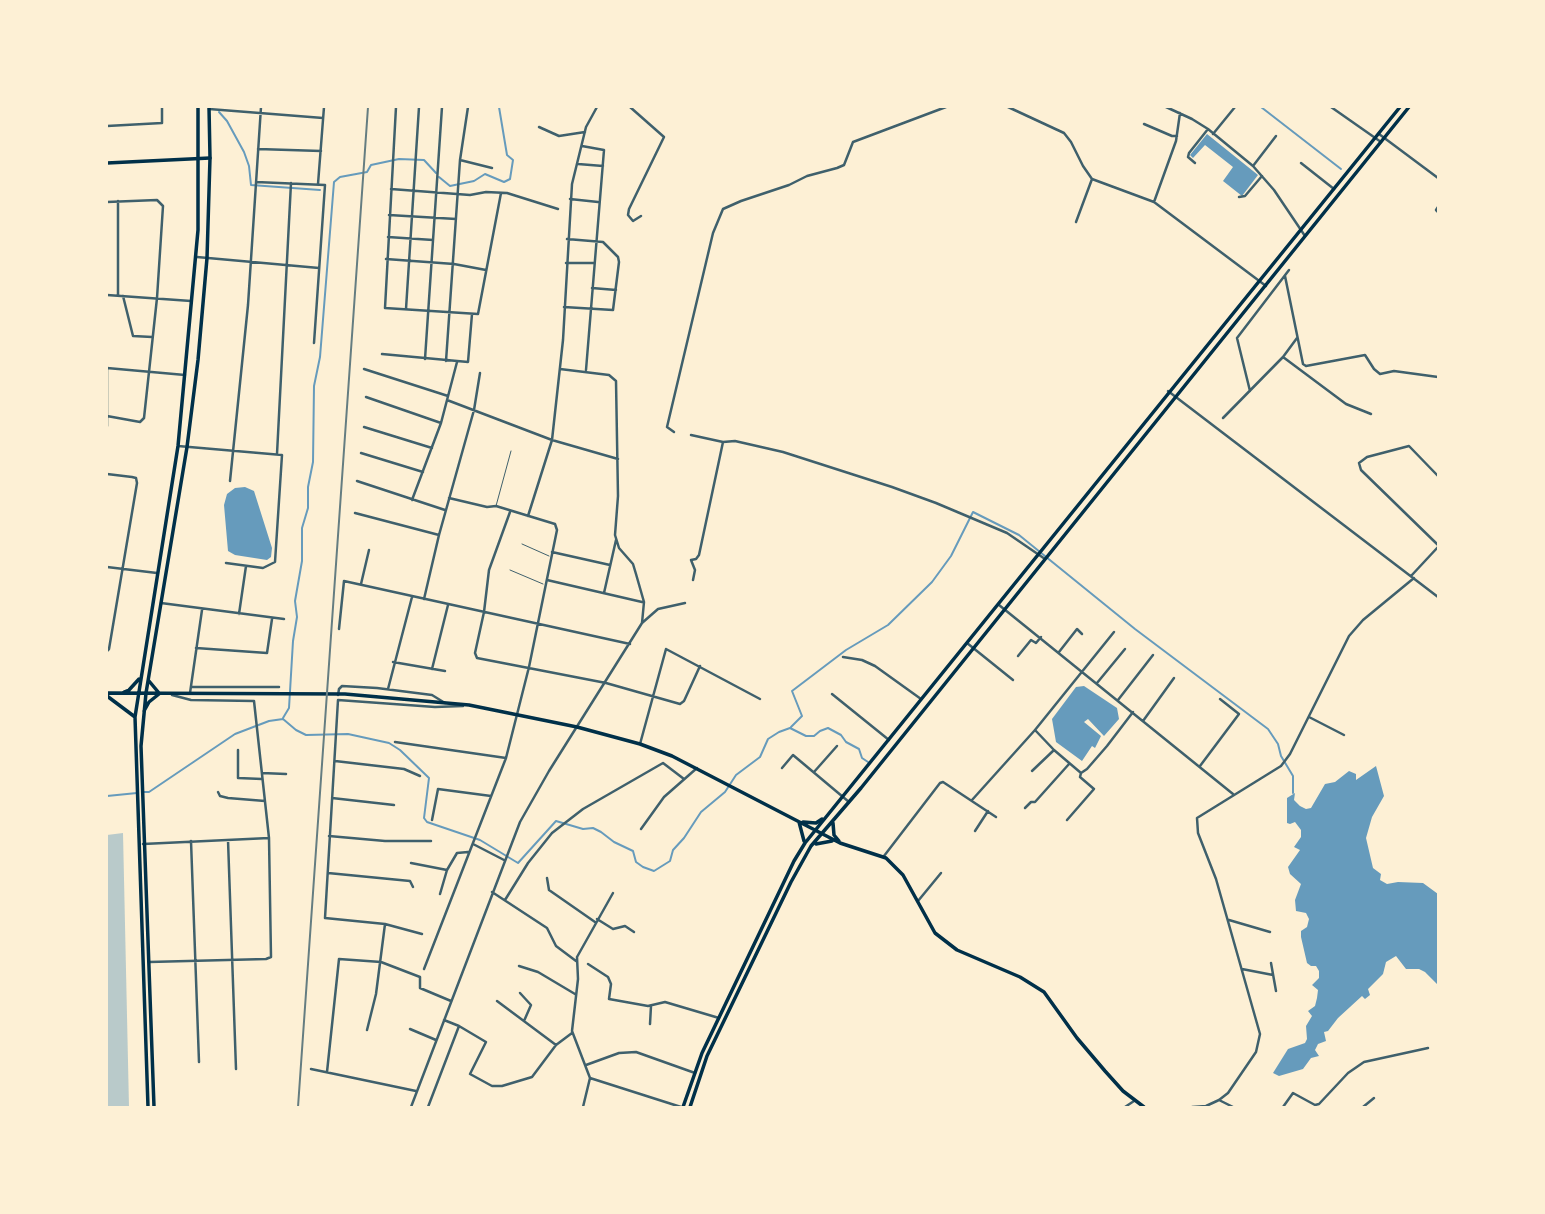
<!DOCTYPE html>
<html>
<head>
<meta charset="utf-8">
<style>
	body { margin:0 }
	#map { position:relative; width:1545px; height:1214px; overflow:hidden; background:#fdf0d5; font-family:Rubik,sans-serif }
	canvas { display:block }
	.frame { position:absolute; inset:0; border:108px solid #fdf0d5; pointer-events:none }
</style>
</head>
<body>
<div id="map">
<canvas width="1545" height="1214"></canvas>
<div class="frame"></div>
</div>
<script>
const ctx = document.querySelector('canvas').getContext('2d');
ctx.lineJoin = 'round';
function fill(path, color) {
  ctx.fillStyle = color;
  ctx.fill(path, 'evenodd');
}
function shape(rows) {
  const path = new Path2D();
  for (const r of rows) {
    path.moveTo(r[0], r[1]);
    for (let i = 2; i < r.length; i += 2) path.lineTo(r[i], r[i + 1]);
  }
  return path;
}
function strokePath(path, color, width, dash) {
  ctx.strokeStyle = color;
  ctx.lineWidth = width;
  ctx.lineCap = dash ? 'butt' : 'round';
  ctx.setLineDash(dash || []);
  ctx.stroke(path);
}
fill(shape([
	[123,833,129,1107,107,1107,107,835]
]), '#b9caca');
fill(shape([
	[1207,134,1258,175,1242,196,1223,181,1233,167,1205,145,1193,158,1190,155],
	[245,487,254,491,272,548,271,557,267,560,235,555,228,551,224,505,227,494,235,488],
	[1084,686,1117,708,1119,719,1104,736,1088,719,1084,722,1101,736,1095,748,1092,746,1082,761,1056,742,1052,719,1076,687],
	[1376,766,1384,796,1372,817,1366,838,1373,868,1381,874,1380,880,1387,884,1398,882,1423,883,1438,894,1438,985,1425,972,1419,969,1406,969,1396,956,1386,962,1383,974,1368,989,1370,995,1365,999,1362,996,1338,1018,1328,1031,1324,1032,1326,1041,1318,1044,1315,1050,1319,1056,1311,1058,1303,1069,1279,1076,1273,1073,1288,1049,1305,1043,1307,1039,1306,1026,1312,1016,1308,1011,1315,1006,1317,998,1318,990,1312,985,1319,978,1319,971,1316,966,1311,966,1307,963,1301,937,1301,931,1307,927,1309,919,1306,913,1296,911,1295,900,1301,884,1290,874,1288,867,1300,850,1294,847,1301,837,1301,830,1295,822,1290,824,1287,823,1287,798,1295,793,1294,800,1300,806,1306,809,1311,808,1325,784,1335,782,1349,771,1356,774,1356,780]
]), '#669bbc');
strokePath(shape([
	[1261,107,1341,169],
	[219,112,227,121,244,152,249,166,251,185,320,190],
	[439,177,450,186,474,181,485,174,504,182,510,179,513,160,507,155,499,107],
	[283,718,289,708,293,641,297,617,295,601,302,561,302,528,308,508,308,487,313,462,314,386,320,357,334,182,340,177,367,172,371,165,399,159,424,160,436,173],
	[791,727,802,716,792,691,846,650,888,625,932,582,951,556,973,512,1019,535,1135,629,1268,729,1278,744,1281,756,1293,776,1293,793],
	[143,792,149,792,235,734,269,721,283,719,296,730,306,735,348,734,389,743,400,750,429,778,424,818,427,822,480,840,518,863,556,821,583,829,593,828,601,832,614,842,633,851,636,862,643,867,654,871,670,861,673,850,684,838,701,812,725,792,736,775,760,757,768,739,779,732,790,728,806,736,814,736,820,731,828,728,841,735,846,742,859,749,862,758,868,762],
	[107,796,137,793]
]), '#669bbc', 2);
strokePath(shape([
	[496,506,511,451],
	[522,544,549,556],
	[510,570,543,584]
]), '#3f606c', 1);
strokePath(shape([
	[396,107,385,308,478,314,501,193],
	[630,107,664,137,629,209,628,215,633,221,641,216],
	[1008,107,1064,133,1071,142,1083,166,1092,179,1076,222],
	[1166,107,1192,119,1208,129,1253,166,1274,190,1305,236],
	[1331,107,1381,142],
	[209,109,323,118],
	[1144,124,1172,136,1177,136],
	[107,126,162,123,162,107],
	[539,127,559,136,585,132],
	[1213,134,1235,107],
	[1379,134,1438,178],
	[582,146,604,150,586,370],
	[258,149,321,151],
	[460,160,492,168],
	[1195,163,1188,157,1189,153,1208,129],
	[1301,163,1334,189],
	[578,164,603,166],
	[1253,166,1276,136],
	[1092,179,1154,202,1266,286],
	[256,182,325,185,314,343],
	[318,184,324,107],
	[391,189,470,195,486,192,507,193,558,209],
	[1239,197,1245,196,1262,176],
	[570,199,598,202],
	[107,202,157,200,163,206,157,298,144,418,140,422,107,416],
	[1154,202,1176,141,1180,113],
	[1438,207,1436,210,1438,212],
	[389,215,456,219],
	[388,237,433,240],
	[197,257,319,268],
	[386,259,454,264,486,270],
	[566,263,594,263],
	[1285,276,1303,364,1306,366,1365,355,1374,369,1380,374,1394,371,1438,377],
	[592,288,616,290],
	[107,295,191,301],
	[118,295,118,201],
	[123,296,133,336,152,337],
	[564,307,613,310,619,262,618,257,603,242,567,239],
	[406,309,419,107],
	[382,354,468,362,472,314],
	[1283,357,1297,338],
	[425,359,442,107],
	[446,361,460,160,468,107],
	[107,368,185,375],
	[107,368,107,426],
	[364,369,448,396],
	[1168,391,1438,597],
	[1250,391,1237,338,1289,270],
	[366,397,441,423],
	[447,400,552,440,618,459],
	[1223,418,1283,357,1346,404,1371,414],
	[364,427,432,448],
	[674,432,667,427,713,233,723,209,741,201,789,185,807,176,837,168,844,165,853,142,946,107],
	[691,435,723,442,735,441,783,452,892,487,936,503,1007,533,1045,559],
	[178,446,282,455,275,562,263,568,226,563],
	[361,453,423,472],
	[277,454,291,183],
	[107,474,132,477,136,478,137,483,109,649,107,651],
	[1438,476,1409,446,1367,457,1359,463,1361,470,1438,545],
	[230,481,248,305,261,107],
	[357,481,445,510],
	[412,500,441,423,457,362],
	[510,512,489,570,484,612,475,653,477,658,606,683,680,704,684,701,700,666],
	[355,513,439,535],
	[528,516,552,440,563,340,572,184,586,127,597,107],
	[552,552,610,565],
	[107,567,157,573],
	[1411,576,1438,547],
	[547,580,642,602],
	[693,580,695,570,691,560,696,559,699,555,723,442],
	[361,584,369,550],
	[604,593,616,540],
	[424,599,439,535,474,410,480,373],
	[161,603,284,619],
	[999,605,1233,794],
	[239,614,246,566],
	[642,623,658,609,685,603],
	[339,629,344,581,630,644],
	[967,643,1013,680],
	[196,648,267,653,272,619],
	[1059,652,1077,629,1082,634],
	[1018,656,1031,640,1036,643,1041,637],
	[843,657,862,660,875,666,921,699],
	[393,662,445,671],
	[432,669,448,605],
	[1097,683,1125,649],
	[191,687,279,687],
	[388,689,412,597],
	[190,693,202,610],
	[832,694,889,740],
	[338,695,339,689,342,686,377,688,432,695,445,703],
	[1118,700,1153,655],
	[1309,717,1344,735],
	[1143,721,1174,678],
	[1035,730,1054,750,1081,773],
	[395,742,506,758],
	[640,744,666,649,760,699],
	[238,750,238,778,262,779],
	[335,761,404,769,420,776],
	[1200,766,1239,714,1220,699],
	[782,768,793,755,849,802],
	[1032,771,1054,750],
	[814,772,837,746],
	[262,773,286,774],
	[218,792,220,796,228,798,265,801],
	[332,798,394,805],
	[972,800,1035,730,1114,632],
	[1025,808,1031,802,1035,802,1069,764],
	[432,820,438,789,491,796],
	[1067,820,1094,789,1080,777,1081,773,1087,769,1107,746,1133,712],
	[641,829,664,797,697,768],
	[975,831,988,811],
	[329,836,385,841,431,841],
	[228,840,236,1069],
	[191,841,199,1062],
	[143,844,269,838],
	[473,844,504,860],
	[884,856,940,783,943,782,996,817],
	[411,863,447,870],
	[328,873,410,881,413,887],
	[547,878,549,890,595,922],
	[492,892,547,928,556,946,576,961],
	[440,894,447,870,457,853,468,852],
	[505,900,528,863,552,833,583,809,663,763,684,779],
	[918,901,941,873],
	[597,919,613,929,625,926,634,932],
	[1229,920,1270,932],
	[422,934,385,924,325,918,338,700,435,707,463,706],
	[149,962,266,959,271,957,269,838,254,701,191,700,172,695],
	[1271,963,1276,991],
	[588,964,608,977,611,984,609,999,648,1006,665,1002,719,1018],
	[519,966,538,972,575,994],
	[424,969,506,758,529,667,557,530,555,524,496,506,487,507,449,498],
	[1242,969,1273,975],
	[520,993,531,1005,524,1021],
	[497,1001,556,1045],
	[444,1020,459,1026,486,1042,470,1074,492,1086,502,1086,532,1077,556,1045,572,1033],
	[650,1024,651,1006],
	[410,1029,436,1040],
	[367,1030,376,994,385,924],
	[586,1065,619,1053,636,1052,695,1073],
	[311,1069,416,1091],
	[327,1072,339,959,381,962,420,977,420,988,451,1001],
	[590,1078,681,1107],
	[1219,1100,1233,1107],
	[411,1107,520,822,549,771,642,623,644,602,636,574,633,564,619,548,615,535,618,496,616,381,609,375,560,369],
	[428,1107,459,1026],
	[583,1107,590,1078,572,1031,578,979,577,957,613,893],
	[1125,1107,1134,1101],
	[1192,1107,1206,1106,1219,1100,1228,1093,1256,1052,1260,1034,1216,879,1198,833,1197,818,1281,766,1290,754,1349,636,1363,620,1414,578],
	[1283,1107,1293,1093,1315,1105,1319,1104,1348,1073,1364,1062,1428,1048],
	[1363,1107,1374,1098]
]), '#3f606c', 2.5);
strokePath(shape([
	[107,163,210,158]
]), '#003049', 3.5);
strokePath(shape([
	[149,681,159,693],
	[124,692,129,690,139,679],
	[107,693,345,694,469,705,577,727,640,744,672,756,840,843,886,858,903,875,935,933,957,950,1020,977,1044,992,1077,1038,1105,1071,1123,1091,1144,1107],
	[107,696,135,717],
	[144,711,149,702,159,694],
	[799,822,804,841],
	[803,822,816,823,822,819],
	[833,823,834,835,839,841],
	[816,844,832,841],
	[148,1107,135,717,178,446,198,230,198,107],
	[154,1107,141,746,146,693,187,447,198,360,207,258,210,158,209,107],
	[683,1107,702,1053,794,861,805,843,1400,107],
	[690,1107,707,1056,791,882,811,846,861,788,1409,107]
]), '#003049', 3.5);
strokePath(shape([
	[298,1107,368,107]
]), '#657d81', 2);
</script>
</body>
</html>
